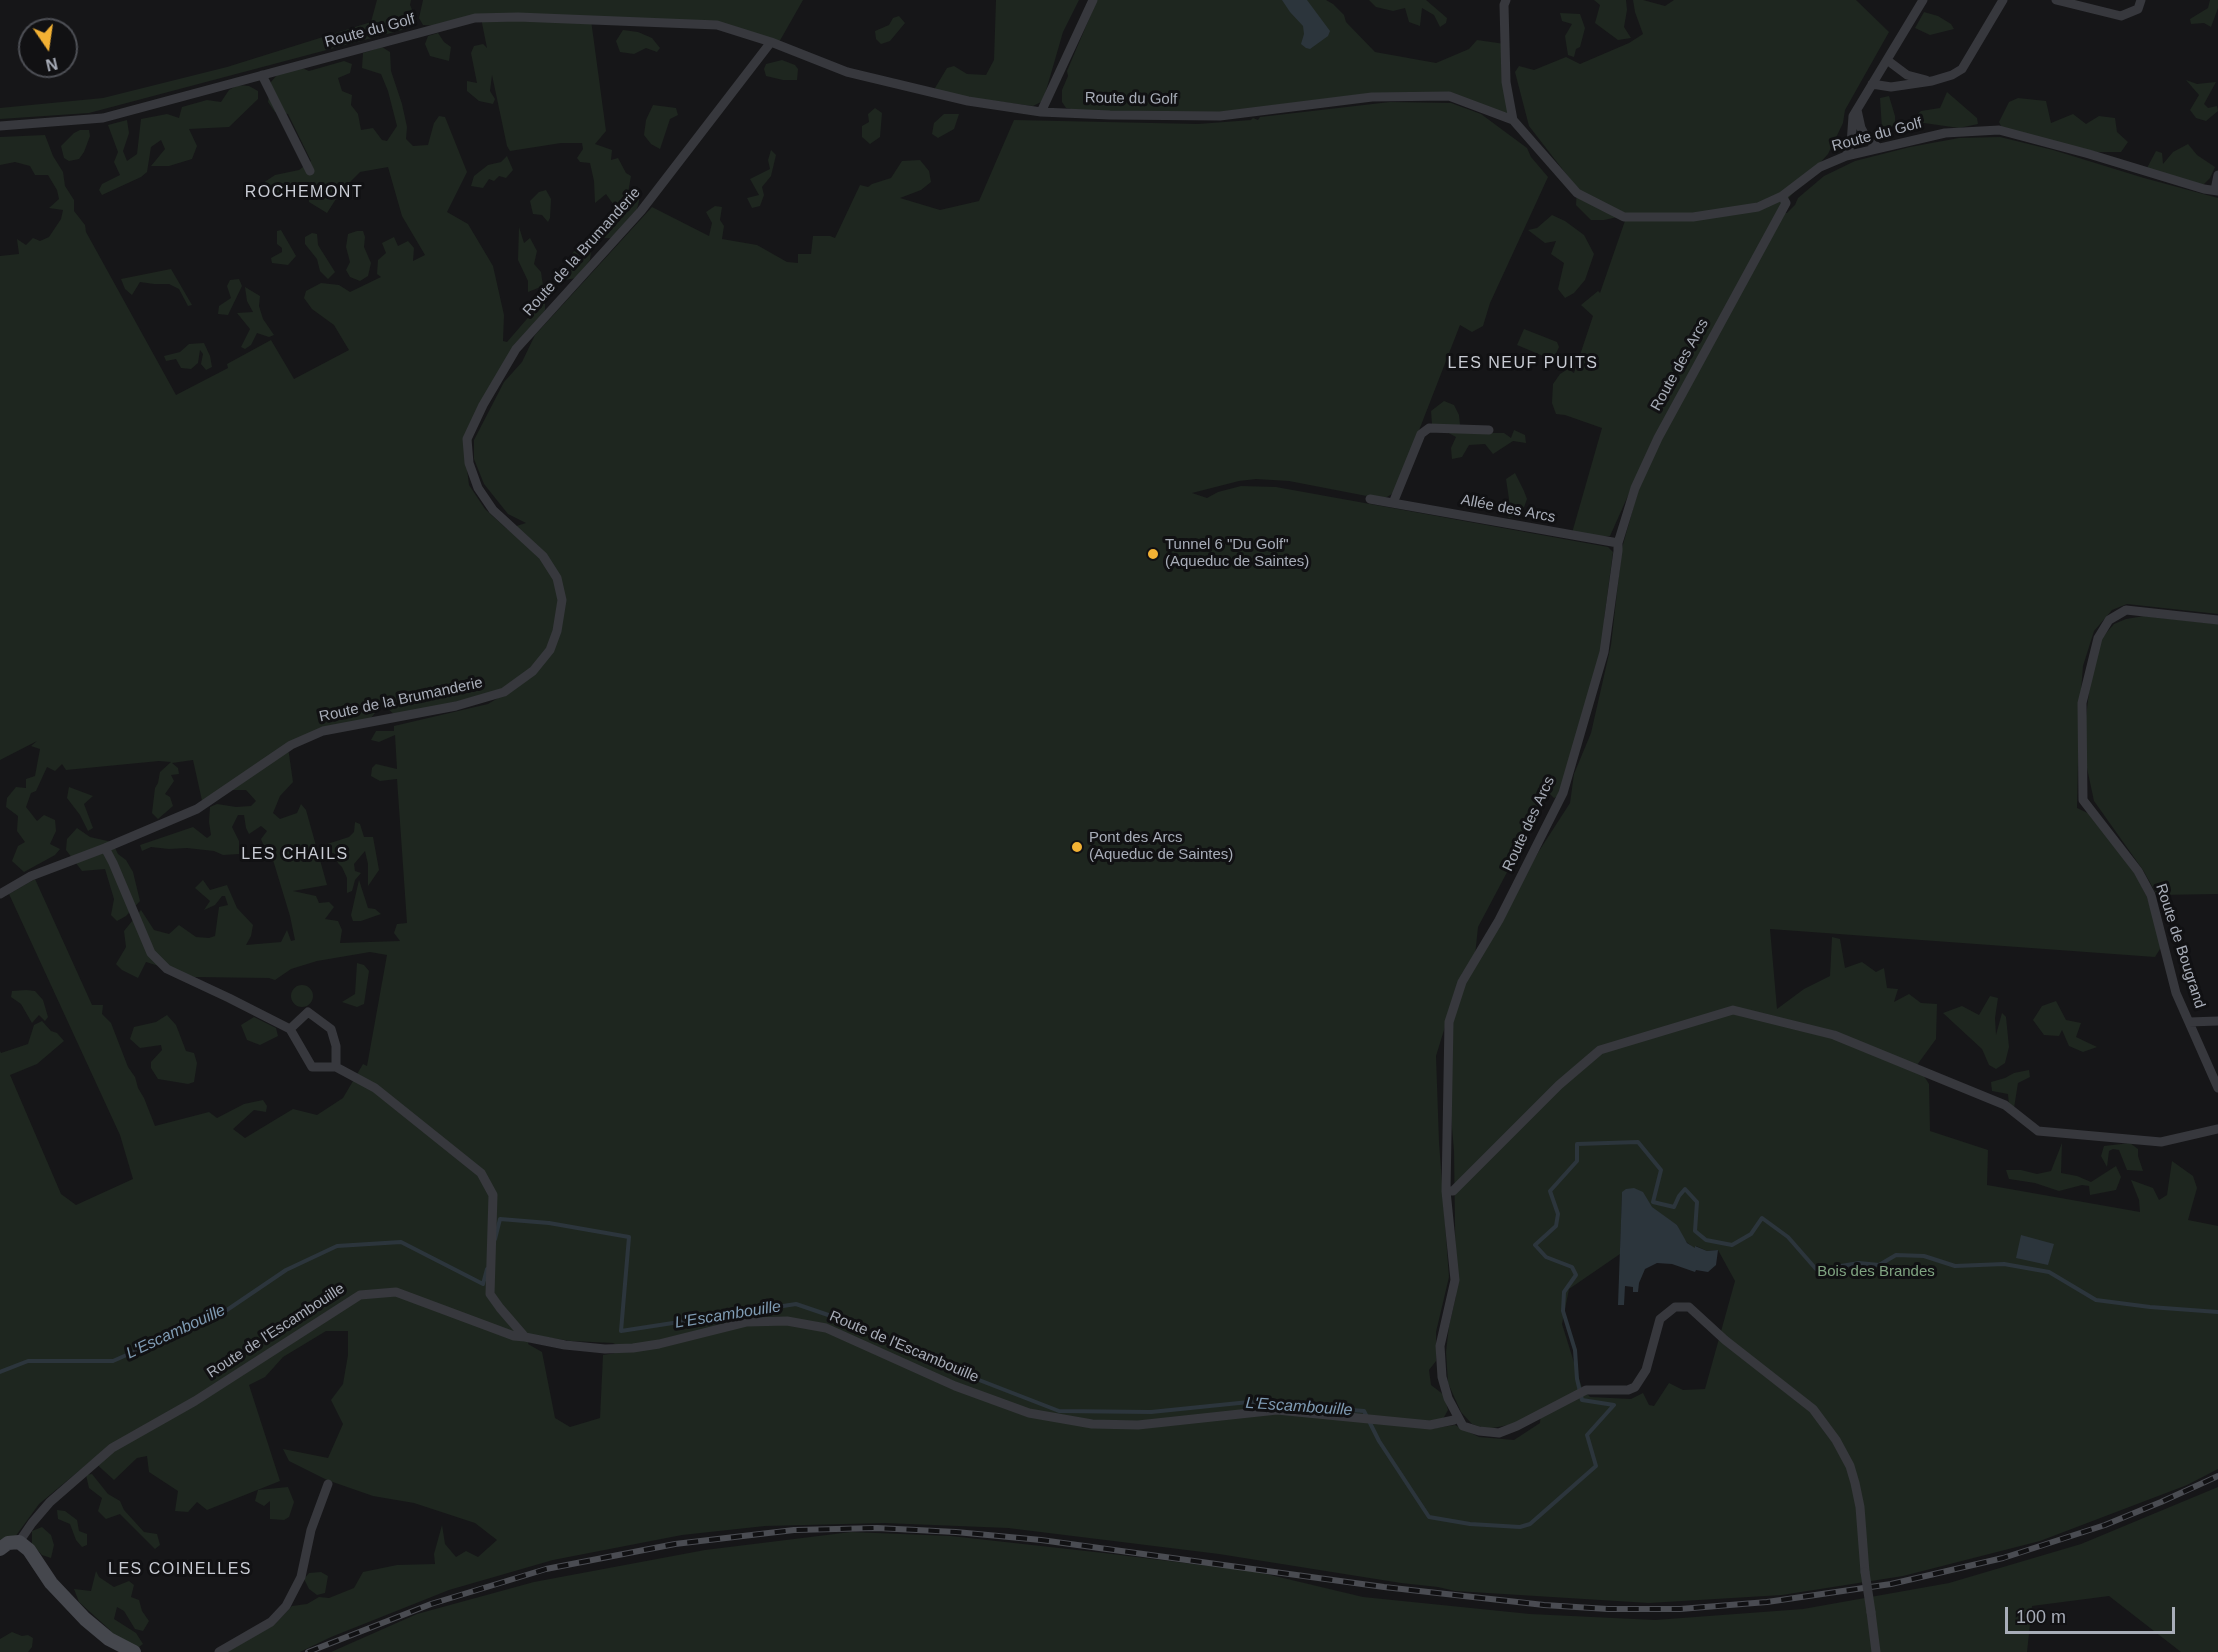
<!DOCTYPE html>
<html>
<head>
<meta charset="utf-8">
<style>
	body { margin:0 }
	#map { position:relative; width:2218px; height:1652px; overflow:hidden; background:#161618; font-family:Arial,sans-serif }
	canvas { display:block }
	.north { position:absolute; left:18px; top:18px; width:60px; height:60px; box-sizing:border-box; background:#111113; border:2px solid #4d4f55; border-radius:50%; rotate:167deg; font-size:16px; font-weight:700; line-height:24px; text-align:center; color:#a8adb8 }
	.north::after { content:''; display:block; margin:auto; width:21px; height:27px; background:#f2b134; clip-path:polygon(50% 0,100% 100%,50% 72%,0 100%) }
	.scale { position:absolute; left:2005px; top:1607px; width:170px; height:27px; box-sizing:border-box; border:3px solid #a8adb8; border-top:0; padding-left:8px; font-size:18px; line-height:21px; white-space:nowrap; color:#a8adb8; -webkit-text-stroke:4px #111113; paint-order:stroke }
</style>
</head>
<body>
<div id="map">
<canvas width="2218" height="1652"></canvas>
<div class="north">N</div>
<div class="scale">100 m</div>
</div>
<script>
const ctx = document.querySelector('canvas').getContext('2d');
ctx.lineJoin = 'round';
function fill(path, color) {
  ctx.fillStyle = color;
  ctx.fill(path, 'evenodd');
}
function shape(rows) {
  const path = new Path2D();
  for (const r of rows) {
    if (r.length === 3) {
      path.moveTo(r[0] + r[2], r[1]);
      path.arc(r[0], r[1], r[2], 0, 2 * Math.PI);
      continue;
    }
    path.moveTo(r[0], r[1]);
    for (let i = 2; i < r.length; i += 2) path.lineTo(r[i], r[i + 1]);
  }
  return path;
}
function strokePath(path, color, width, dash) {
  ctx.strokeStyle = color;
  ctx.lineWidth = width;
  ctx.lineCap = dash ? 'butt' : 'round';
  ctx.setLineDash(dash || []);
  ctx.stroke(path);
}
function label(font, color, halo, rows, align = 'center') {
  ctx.font = font + ' Arial,sans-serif';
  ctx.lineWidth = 6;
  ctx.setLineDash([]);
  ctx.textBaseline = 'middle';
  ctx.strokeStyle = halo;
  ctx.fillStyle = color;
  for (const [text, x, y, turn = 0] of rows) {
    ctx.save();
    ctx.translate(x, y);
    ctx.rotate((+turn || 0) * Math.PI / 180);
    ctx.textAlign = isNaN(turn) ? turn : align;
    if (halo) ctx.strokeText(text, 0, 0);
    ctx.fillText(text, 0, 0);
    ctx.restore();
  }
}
fill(shape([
	[377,0,411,0,410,5,414,14,402,30,89,113,0,119,0,108,103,98,227,67,371,22],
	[423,0,803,0,778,44,717,25,591,20,606,131,595,144,612,150,611,160,618,158,626,173,631,176,628,193,640,197,637,209,612,238,604,238,608,226,617,222,613,204,606,194,595,203,594,181,590,163,580,162,577,158,583,149,582,143,561,143,510,151,507,146,492,75,490,91,495,99,493,104,479,101,467,91,467,81,477,83,471,53,474,46,483,44,487,48,481,18,438,26,423,25,419,18],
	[996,0,1079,0,1063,32,1043,101,1033,106,932,93,947,68,954,66,967,74,986,75,994,60],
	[1097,0,1326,0,1333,4,1344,15,1346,22,1375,52,1436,63,1469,49,1477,40,1505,44,1513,120,1449,96,1372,97,1251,112,1092,113,1066,108,1062,102,1062,90,1068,76,1067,71],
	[1369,0,1426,0,1447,18,1446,23,1440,27,1434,15,1422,8,1420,26,1409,22,1405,8,1393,11,1376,7],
	[1594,0,1626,0,1627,10,1624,27,1631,38,1618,40,1595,23,1600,5],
	[1633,0,1643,0,1665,6,1674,0,1856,0,1889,32,1845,110,1843,123,1828,154,1777,211,1787,213,1795,205,1798,198,1824,176,1855,161,1910,147,1959,138,2000,137,2053,150,2144,178,2218,198,2218,614,2127,604,2112,610,2094,631,2083,666,2079,717,2077,808,2092,815,2136,875,2147,897,2160,940,2160,949,2155,957,1770,929,1777,1009,1804,989,1830,976,1832,937,1840,939,1845,968,1862,962,1876,972,1884,968,1887,988,1898,989,1894,1002,1909,994,1921,1003,1937,1004,1936,1039,1917,1065,1929,1084,1930,1131,1988,1150,1987,1185,2140,1212,2139,1200,2131,1180,2153,1188,2159,1200,2167,1195,2172,1161,2193,1176,2197,1188,2188,1220,2218,1226,2218,1469,2187,1485,2040,1541,1903,1576,1782,1595,1649,1603,1455,1591,1438,1587,1401,1583,1219,1554,1008,1528,884,1523,765,1526,682,1535,553,1560,449,1590,331,1637,300,1652,226,1652,274,1625,292,1606,307,1604,319,1597,329,1598,354,1588,363,1572,397,1565,435,1564,434,1554,442,1525,445,1544,456,1557,466,1551,478,1557,497,1540,475,1523,414,1503,373,1496,327,1480,289,1461,283,1449,328,1458,343,1424,331,1400,343,1384,348,1355,348,1331,326,1331,283,1357,265,1377,249,1385,280,1481,207,1510,197,1502,188,1512,175,1511,178,1491,149,1472,147,1456,137,1458,114,1480,92,1460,39,1504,15,1537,0,1543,0,1051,1,1053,28,1044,34,1025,42,1021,51,1031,57,1033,64,1041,37,1064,10,1075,61,1194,76,1205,133,1179,120,1135,9,894,35,879,92,1005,103,1005,102,1014,111,1023,128,1067,135,1077,138,1088,144,1098,155,1126,209,1112,217,1118,244,1104,263,1100,267,1106,266,1112,254,1110,233,1129,245,1138,293,1109,317,1115,343,1098,363,1064,367,1066,387,955,370,952,317,961,291,969,275,980,269,978,194,977,146,962,138,978,122,970,116,964,126,947,124,931,141,910,154,930,169,934,179,925,196,937,209,938,215,936,219,907,228,905,225,896,222,896,215,905,204,910,210,901,195,888,203,880,210,890,227,885,237,908,253,925,251,936,246,945,281,942,287,930,291,941,295,940,290,916,270,850,263,844,261,839,267,831,261,826,249,834,246,828,244,815,238,815,232,827,239,841,239,854,223,855,214,851,187,848,169,849,151,847,142,851,140,845,193,827,207,838,211,835,209,822,210,807,217,804,236,807,251,806,256,801,246,790,224,790,203,805,193,760,172,763,178,768,179,774,171,775,174,781,165,794,170,797,173,806,158,819,152,813,155,788,158,783,160,772,171,762,159,761,66,770,62,764,55,771,47,767,36,791,31,793,26,807,37,821,44,815,55,820,56,831,50,844,60,849,55,855,24,872,12,861,18,846,25,842,17,831,18,816,6,807,7,798,16,787,26,788,26,779,35,776,40,749,31,746,37,741,0,760,0,256,19,254,17,239,26,245,33,238,40,241,49,237,61,219,63,210,49,208,59,199,57,190,48,175,35,175,30,166,15,162,0,165,0,137,45,135,53,156,63,172,65,186,74,200,74,211,85,225,86,232,176,395,228,368,227,364,271,340,294,379,349,350,334,325,312,309,304,298,306,291,321,283,339,285,350,292,381,277,377,274,378,260,386,253,382,243,394,237,398,246,408,241,414,248,413,261,425,255,402,216,388,167,360,172,341,191,327,213,309,202,308,188,274,194,261,190,260,185,275,175,299,170,311,161,288,114,275,112,268,102,271,82,277,75,302,68,309,71,344,61,352,64,350,73,338,78,342,91,352,95,351,105,358,114,361,130,373,128,382,140,387,141,397,126,388,91,381,74,362,68,363,53,382,47,390,52,391,71,402,104,407,127,406,139,413,146,428,145,434,123,439,116,445,117,467,172,447,212,468,224,493,266,504,315,503,341,507,342,539,305,545,303,545,310,501,379,474,431,466,461,469,485,485,509,507,529,526,523,508,514,484,484,474,459,474,440,504,382,522,362,535,335,652,207,709,236,712,223,706,212,715,206,722,207,720,220,724,226,722,239,757,245,787,262,798,263,798,254,811,254,813,236,830,236,835,238,860,185,868,187,872,184,891,178,902,161,920,160,929,171,931,182,921,190,900,198,940,210,979,201,1014,120,1198,124,1251,120,1253,118,1258,120,1260,117,1390,102,1451,103,1481,114,1527,148,1531,157,1548,177,1490,303,1483,326,1472,332,1460,325,1395,492,1387,497,1377,498,1289,481,1256,479,1239,481,1192,493,1207,498,1218,492,1241,486,1276,487,1608,547,1613,552,1604,620,1604,652,1565,793,1554,798,1549,793,1478,927,1474,965,1539,851,1570,803,1574,774,1591,733,1611,645,1622,548,1651,444,1610,536,1598,537,1572,533,1602,428,1565,415,1556,414,1552,403,1553,384,1560,374,1568,369,1574,373,1593,316,1581,305,1598,291,1600,293,1627,215,1604,220,1591,220,1576,205,1577,188,1529,126,1515,72,1519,66,1534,70,1566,57,1580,64,1629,43,1643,34,1635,12],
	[518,686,488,704,394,726,394,731,376,731,371,740,379,742,395,735,397,769,376,764,372,768,371,776,380,781,397,779,407,923,397,924,394,933,400,941,340,943,342,930,338,921,325,919,334,907,329,902,319,903,316,896,293,891,327,885,306,810,301,804,297,813,280,819,273,813,280,796,293,782,288,747,322,731,368,722,378,709,386,707,397,717],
	[1452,1004,1446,1056,1454,1151,1456,1296,1449,1326,1446,1352,1448,1383,1461,1412,1472,1424,1487,1429,1514,1424,1541,1412,1540,1423,1514,1440,1479,1437,1455,1425,1430,1429,1433,1422,1443,1419,1448,1410,1444,1395,1431,1385,1429,1370,1436,1361,1436,1332,1449,1277,1439,1142,1436,1056],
	[1622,1193,1677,1225,1683,1239,1695,1249,1696,1246,1707,1251,1718,1250,1735,1281,1705,1389,1683,1390,1669,1383,1654,1406,1649,1405,1643,1393,1631,1399,1590,1397,1582,1388,1562,1324,1569,1289,1620,1254],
	[531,1335,571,1341,613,1343,628,1351,603,1355,600,1418,570,1427,555,1418,542,1352,528,1344],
	[2210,0,2218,0,2218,8,2211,27,2204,23,2191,24,2190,19,2208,8],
	[1924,12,1938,16,1951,24,1954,29,1930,35,1915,28],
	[1560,13,1580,14,1585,28,1580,47,1576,49,1574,57,1568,55,1565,36,1572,24,1562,21],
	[899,16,905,23,890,41,881,44,876,39,875,31,889,25,893,18],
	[623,30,638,32,652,38,660,48,657,52,646,48,634,54,620,52,616,41],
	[438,33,444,42,451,47,449,61,430,56,425,44,428,36],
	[782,60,795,65,798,69,797,80,783,80,766,76,764,69,766,64],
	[2186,80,2197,84,2216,82,2204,104,2208,108,2217,106,2218,111,2206,121,2196,118,2190,110,2199,95],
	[238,85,249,86,258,91,258,99,229,127,189,129,197,146,192,159,169,166,151,166,165,149,161,140,151,147,147,172,141,177,102,195,99,190,102,184,120,175,114,162,118,152,108,125,127,120,129,133,123,151,127,161,137,154,141,119,167,114,179,118,182,107,207,100,221,102,229,90],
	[1947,92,1977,118,1978,124,1959,128,1910,121,1921,111,1940,108],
	[1889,96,1895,116,1895,124,1886,132,1882,129,1880,98],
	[2018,98,2046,101,2051,123,2073,114,2086,124,2099,116,2115,118,2117,132,2128,142,2121,152,2096,152,2002,128,1999,122,2009,102],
	[653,105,676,108,678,115,670,119,660,149,651,144,644,135,646,120],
	[875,108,882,113,880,137,870,144,862,137,862,126,869,122,868,114],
	[944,114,959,114,954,129,938,138,932,134,934,123],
	[80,130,89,130,90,136,84,152,79,159,69,161,64,158,61,146,74,133],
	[2188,144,2197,155,2215,167,2210,178,2204,184,2199,184,2147,168,2156,151,2162,153,2163,164,2173,152],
	[771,150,776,155,771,176,762,187,764,195,760,206,752,208,747,198,759,195,750,179,770,169,768,160],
	[507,156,513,170,506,178,499,176,494,181,489,179,483,188,471,186,474,176,488,165,501,162],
	[546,190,551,199,550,218,548,222,542,215,533,214,530,201,539,192],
	[1552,215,1565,221,1584,235,1594,254,1585,280,1574,293,1565,298,1558,289,1564,263,1551,254,1556,241,1545,243,1528,230,1537,228],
	[519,227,524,243,530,238,537,251,534,264,541,272,543,286,528,292,528,281,518,260],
	[281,230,296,256,288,265,272,263,271,258,282,252,282,248,277,244,277,231],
	[357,231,363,231,365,237,364,247,371,263,368,276,360,281,350,277,346,270,350,262,346,247,348,234],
	[312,233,317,234,318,245,335,272,328,279,320,271,317,259,305,244,305,237],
	[584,245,591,251,590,260,576,278,565,280,563,277,565,264,577,247],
	[171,269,192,305,188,306,179,289,169,284,154,284,140,282,132,295,125,289,121,279],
	[239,279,242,286,228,315,218,314,219,306,231,298,227,286,230,280],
	[245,287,260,296,259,306,263,319,274,335,269,337,257,333,251,345,245,349,241,347,250,329,237,313,253,312,247,301],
	[1524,329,1557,342,1559,347,1553,360,1517,345],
	[204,343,210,356,212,367,206,370,201,364,203,354,200,350,198,363,191,369,181,368,176,359,166,361,164,356,180,352,189,344],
	[1444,401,1454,405,1459,415,1460,425,1472,433,1504,433,1511,438,1514,430,1525,435,1526,443,1513,441,1493,454,1485,444,1469,445,1462,457,1452,459,1451,448,1456,437,1432,424,1431,411],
	[1515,473,1524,491,1527,499,1522,513,1509,518,1505,513,1509,499,1506,479],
	[2144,616,2218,624,2218,894,2157,895,2143,870,2094,801,2084,754,2085,725,2092,667,2101,639,2114,624,2126,619],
	[69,787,93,796,84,804,93,828,88,831,80,815,67,798],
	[355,822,360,824,364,837,373,837,379,870,368,886,368,864,365,851,354,864,355,871,361,873,355,880,352,891,347,893,347,878,342,867,338,863,334,853,323,853,324,845,349,837,354,832],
	[77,828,90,837,112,842,118,854,126,860,133,872,140,901,126,916,117,921,111,915,114,899,105,869,82,871,66,850,67,839],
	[359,880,368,908,375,909,381,914,361,921,353,921,351,915],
	[357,963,364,965,369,971,364,1004,357,1007,342,1002,355,994],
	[302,996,11],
	[26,990,35,991,43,1000,48,1017,45,1021,39,1015,32,1023,21,1004,11,997,12,991],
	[1990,996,1998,998,1995,1018,1996,1035,2002,1013,2006,1017,2009,1047,2005,1063,1996,1069,1989,1065,1982,1049,1943,1013,1962,1006,1979,1015],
	[2056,1001,2066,1020,2081,1023,2076,1037,2097,1047,2083,1052,2069,1046,2062,1030,2059,1036,2044,1035,2033,1020,2042,1006],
	[167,1015,176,1025,186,1051,194,1053,197,1063,194,1082,188,1084,158,1079,151,1068,151,1062,162,1050,161,1045,140,1048,130,1039,134,1027,156,1022],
	[254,1017,276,1028,278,1036,260,1045,247,1040,241,1025],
	[2029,1070,2030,1077,2018,1083,2014,1108,2009,1105,2008,1094,1992,1091,1991,1082,2005,1078,2014,1073],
	[2062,1143,2061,1173,2077,1176,2091,1182,2116,1166,2121,1177,2116,1190,2090,1195,2089,1186,2082,1185,2059,1191,2035,1183,2009,1179,2006,1170,2021,1170,2037,1174,2051,1171],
	[2130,1143,2138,1149,2138,1156,2143,1171,2127,1170,2119,1150,2113,1149,2109,1151,2107,1167,2101,1156,2104,1146],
	[92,1474,108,1494,120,1501,124,1510,144,1532,157,1534,160,1545,155,1549,120,1514,106,1519,98,1511,102,1498,89,1488,86,1475],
	[288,1487,294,1502,289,1517,284,1520,270,1519,270,1501,264,1506,255,1501,258,1490],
	[2218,1487,2218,1652,2181,1652,2109,1596,2032,1606,2027,1652,331,1652,417,1614,534,1582,705,1550,851,1532,951,1536,1104,1553,1258,1572,1363,1597,1530,1614,1655,1620,1803,1609,1949,1583,2081,1544],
	[57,1510,65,1511,77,1520,79,1531,87,1534,87,1545,82,1547,76,1540,70,1524,58,1519],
	[42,1527,51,1535,54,1545,51,1558,42,1555,32,1544,32,1531],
	[96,1571,99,1577,114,1587,129,1581,134,1585,131,1597,139,1600,142,1611,149,1621,143,1631,135,1629,124,1611,117,1607,114,1619,136,1633,143,1644,135,1650,112,1638,110,1630,79,1602,74,1589,91,1591],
	[321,1572,328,1576,325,1593,317,1595,309,1589,304,1579,309,1573],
	[12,1632,22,1636,28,1635,33,1638,32,1647,28,1652,0,1652,0,1639]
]), '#1e261f');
fill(shape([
	[1282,0,1307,0,1330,31,1328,36,1310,49,1306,48,1301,44,1304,34,1303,26,1290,12],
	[1634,1188,1643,1192,1652,1207,1677,1225,1687,1243,1695,1248,1695,1246,1707,1251,1718,1250,1716,1265,1708,1272,1696,1270,1695,1272,1672,1264,1657,1263,1645,1269,1639,1283,1638,1292,1633,1292,1633,1287,1625,1286,1624,1305,1618,1305,1622,1192,1626,1189],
	[2021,1235,2054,1244,2048,1265,2016,1258]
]), '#2c353c');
strokePath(shape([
	[495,1239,500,1219,549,1223,629,1237,621,1331,796,1304,840,1319,943,1366,1059,1411,1151,1412,1249,1402,1364,1411,1379,1441,1429,1517,1470,1524,1520,1527,1530,1524,1596,1466,1587,1435,1614,1405,1582,1400,1577,1379,1575,1350,1563,1311,1564,1292,1576,1275,1572,1267,1546,1257,1535,1245,1556,1226,1558,1214,1550,1191,1577,1161,1577,1144,1638,1142,1661,1170,1653,1202,1674,1207,1679,1196,1685,1189,1697,1202,1695,1231,1706,1240,1732,1245,1751,1234,1762,1218,1788,1237,1816,1269,1830,1276,1841,1266,1859,1263,1879,1265,1896,1255,1924,1256,1955,1266,2004,1264,2049,1272,2096,1300,2150,1307,2218,1312],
	[0,1372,28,1361,113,1361,224,1312,286,1270,337,1246,401,1242,483,1284,487,1269]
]), '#2c353c', 4);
strokePath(shape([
	[1506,0,1504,5,1506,82,1513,120],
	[2056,0,2121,16,2138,9,2141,0],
	[1887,60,1907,75,1926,80],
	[262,75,310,171],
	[1872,84,1891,87,1932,81,1952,75,1962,69,2003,0],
	[1857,110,1861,128,1867,139,1879,148],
	[1041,112,1093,0],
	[0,126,103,118,475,18,518,17,717,25,771,42,847,72,968,101,1041,112,1110,115,1220,116,1372,97,1449,96,1513,120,1577,193,1624,217,1693,217,1758,207,1782,196,1820,167,1846,156,1945,133,1999,130,2089,154,2204,189,2218,191],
	[1846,156,1851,144,1853,116,1923,0],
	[2215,190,2218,175],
	[1782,196,1786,203,1658,438,1635,488,1618,543,1618,551,1604,652,1563,793,1499,920,1462,982,1449,1022,1446,1191,1455,1280,1440,1346,1442,1377,1448,1398,1463,1426,1479,1431,1499,1433,1517,1426,1586,1390,1628,1390,1635,1387,1646,1370,1660,1319,1675,1307,1689,1307,1725,1340,1813,1409,1836,1440,1850,1466,1855,1483,1860,1507,1865,1572],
	[1370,499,1618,543],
	[1393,503,1421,434,1429,428,1489,430],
	[2218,620,2126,610,2109,620,2098,638,2082,703,2083,800,2138,871,2151,895,2176,993,2218,1088],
	[105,848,113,863,151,953,167,969,229,998,290,1029,312,1067,336,1067,336,1046,331,1029,308,1012,290,1029],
	[0,894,31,876,105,848,197,809,291,745,323,731,456,706,504,692,533,671,550,650,557,631,562,600,557,578,543,556,493,510,478,488,469,463,467,439,483,405,516,349,641,211,771,42],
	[2189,1022,2218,1021],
	[336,1067,375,1088,481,1173,493,1195,490,1294,500,1308,525,1337],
	[1446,1191,1453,1191,1559,1085,1600,1050,1733,1010,1834,1035,2005,1105,2038,1131,2161,1142,2218,1129],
	[19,1542,32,1523,50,1502,112,1448,195,1401,360,1295,396,1292,514,1336,525,1337,565,1345,605,1349,633,1348,659,1344,747,1322,787,1321,826,1328,955,1386,1029,1413,1092,1424,1138,1425,1277,1410,1430,1425,1454,1420,1458,1417],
	[1871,1612,1876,1652],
	[219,1652,271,1622,286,1606,301,1577,311,1530,328,1484]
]), '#37383d', 9);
strokePath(shape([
	[0,1549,8,1543,19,1542,29,1550,51,1583,85,1619,109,1639,134,1652]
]), '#45474d', 14);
const rail = shape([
	[308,1652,431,1604,546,1569,675,1544,794,1530,877,1528,956,1532,1041,1540,1384,1587,1544,1605,1608,1609,1680,1609,1767,1602,1891,1584,2003,1558,2105,1525,2161,1502,2218,1476]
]);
strokePath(rail, '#4a4c52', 6);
strokePath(rail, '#111113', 4, [11]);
strokePath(shape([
	[1865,1572,1871,1612]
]), '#37383d', 9);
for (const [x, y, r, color] of [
	[1153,554,6,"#f2b134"],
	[1077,847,6,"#f2b134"]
]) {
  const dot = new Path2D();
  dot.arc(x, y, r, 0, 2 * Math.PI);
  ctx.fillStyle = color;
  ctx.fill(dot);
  strokePath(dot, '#111113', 2);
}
label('15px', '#a8adb8', '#111113', [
	["Route du Golf",370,31,-15],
	["Route du Golf",1131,99,1],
	["Route du Golf",1877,135,-15],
	["Route de la Brumanderie",582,252,-48],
	["Route des Arcs",1680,365,-61],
	["Allée des Arcs",1508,509,11],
	["Route de la Brumanderie",401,700,-12],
	["Route des Arcs",1529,824,-65],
	["Route de Bougrand",2180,946,72],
	["Route de l'Escambouille",276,1331,-33],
	["Route de l'Escambouille",904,1347,23]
]);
label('15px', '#a8adb8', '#111113', [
	["Tunnel 6 \"Du Golf\"",1165,545],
	["(Aqueduc de Saintes)",1165,562],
	["Pont des Arcs",1089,838],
	["(Aqueduc de Saintes)",1089,855]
], 'left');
label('15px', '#7fa381', '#111113', [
	["Bois des Brandes",1876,1272]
]);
ctx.letterSpacing = '1.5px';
label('16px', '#c9ccd4', '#111113', [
	["ROCHEMONT",304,193],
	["LES NEUF PUITS",1523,364],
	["LES CHAILS",295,855],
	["LES COINELLES",180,1570]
]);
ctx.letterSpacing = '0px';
label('italic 16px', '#7f9bb3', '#111113', [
	["L'Escambouille",728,1315,-9],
	["L'Escambouille",176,1332,-25],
	["L'Escambouille",1299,1407,4]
]);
</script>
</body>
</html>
